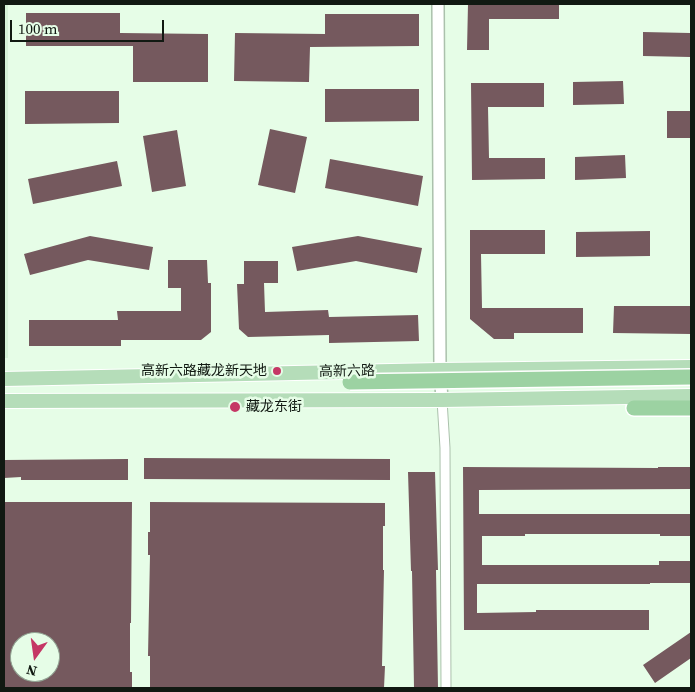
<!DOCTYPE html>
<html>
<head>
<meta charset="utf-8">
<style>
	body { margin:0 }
	#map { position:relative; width:695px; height:692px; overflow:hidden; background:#e6fde7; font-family:"Source Serif 4",serif }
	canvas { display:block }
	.frame { position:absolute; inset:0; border:5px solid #111912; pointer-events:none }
	.north { position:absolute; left:10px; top:632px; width:50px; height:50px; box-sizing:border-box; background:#e6fde7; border:1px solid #91a292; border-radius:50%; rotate:194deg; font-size:14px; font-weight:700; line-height:20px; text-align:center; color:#111912 }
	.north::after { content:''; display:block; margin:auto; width:18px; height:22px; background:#c53765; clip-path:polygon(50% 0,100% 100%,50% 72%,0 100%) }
	.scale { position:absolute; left:10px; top:20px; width:154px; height:22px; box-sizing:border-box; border:2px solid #111912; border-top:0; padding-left:6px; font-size:15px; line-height:18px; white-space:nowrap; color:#111912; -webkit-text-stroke:4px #e6fde7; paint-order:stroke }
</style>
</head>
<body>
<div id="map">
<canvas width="695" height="692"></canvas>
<div class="frame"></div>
<div class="north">N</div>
<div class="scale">100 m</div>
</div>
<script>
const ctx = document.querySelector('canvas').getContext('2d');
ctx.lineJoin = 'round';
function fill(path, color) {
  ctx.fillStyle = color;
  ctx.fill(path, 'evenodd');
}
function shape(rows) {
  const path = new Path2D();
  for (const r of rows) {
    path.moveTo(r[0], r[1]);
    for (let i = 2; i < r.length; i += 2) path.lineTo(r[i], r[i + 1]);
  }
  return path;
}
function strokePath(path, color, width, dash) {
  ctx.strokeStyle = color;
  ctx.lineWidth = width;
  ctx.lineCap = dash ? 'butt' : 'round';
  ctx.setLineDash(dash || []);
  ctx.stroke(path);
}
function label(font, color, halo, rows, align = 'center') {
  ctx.font = font + ' "Source Serif 4","Noto Sans SC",serif';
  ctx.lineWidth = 5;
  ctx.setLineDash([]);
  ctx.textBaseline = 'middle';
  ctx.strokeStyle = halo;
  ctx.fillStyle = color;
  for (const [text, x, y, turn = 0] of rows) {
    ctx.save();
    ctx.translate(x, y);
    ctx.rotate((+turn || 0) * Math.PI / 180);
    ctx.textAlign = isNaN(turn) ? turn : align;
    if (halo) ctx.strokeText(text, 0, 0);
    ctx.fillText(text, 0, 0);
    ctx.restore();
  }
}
fill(shape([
	[4,4,8,4,8,358,4,358]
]), '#d6f3d8');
fill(shape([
	[468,4,559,4,559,19,489,19,489,50,467,50],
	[26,13,120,13,120,33,208,34,208,82,133,82,133,46,26,46],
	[325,14,419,14,419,46,310,47,309,82,234,81,235,33,325,34],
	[643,32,690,33,690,57,643,56],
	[623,81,624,104,573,105,573,82],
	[471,83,544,83,544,107,488,107,489,158,545,158,545,179,472,180],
	[325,89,419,89,419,121,325,122],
	[25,91,119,91,119,123,25,124],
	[667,111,691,111,691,138,667,138],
	[270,129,307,137,295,193,258,185],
	[177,130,186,186,152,192,143,136],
	[625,155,626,178,575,180,575,157],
	[330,159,423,176,418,206,325,188],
	[117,161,122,186,33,204,28,179],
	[470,230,545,230,545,254,481,254,482,308,583,308,583,333,514,333,514,339,494,339,470,319],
	[650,231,650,256,576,257,576,232],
	[90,236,153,247,149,270,88,260,30,275,24,254],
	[358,236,422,248,417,273,356,261,297,271,292,247],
	[168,260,207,260,208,283,211,283,211,332,201,340,121,340,121,346,29,346,29,320,118,320,117,311,181,311,181,288,168,288],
	[244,261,278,261,278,283,264,283,265,312,328,310,329,317,418,315,419,341,329,343,329,335,248,337,239,329,237,284,244,284],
	[614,306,691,306,691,334,613,333],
	[144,458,390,459,390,480,144,479],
	[128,459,128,480,21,480,21,477,4,478,4,460],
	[463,467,658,468,658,467,691,467,691,489,479,490,479,514,691,514,691,536,660,536,660,534,525,534,525,536,482,536,482,565,659,565,659,561,691,561,691,583,650,583,650,584,477,584,477,613,536,612,536,610,649,610,649,630,464,630],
	[408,472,435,472,438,570,436,570,438,688,414,688,412,571,411,571],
	[4,502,132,502,131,623,130,623,130,672,132,672,132,688,4,688],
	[20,642,50,642,50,672,20,672],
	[150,502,385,503,385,526,383,526,383,570,384,570,382,666,385,666,384,688,150,688,150,656,148,656,150,555,148,555,148,532,150,532],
	[691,632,691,658,655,683,643,665]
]), '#75595e');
const minor = shape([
	[442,400,445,448,446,688]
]);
const tertiary = shape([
	[438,4,440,370,442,400]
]);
const primary = shape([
	[4,379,440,370,691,367],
	[4,401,442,400,691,396]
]);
const trunk = shape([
	[634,408,691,408]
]);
strokePath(minor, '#abc1ac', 11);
strokePath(tertiary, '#abc1ac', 14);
strokePath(primary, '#fff', 16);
strokePath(trunk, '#fff', 18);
strokePath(minor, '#fff', 9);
strokePath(tertiary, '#fff', 11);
strokePath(primary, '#b5ddb9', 14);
strokePath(trunk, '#9cd2a2', 15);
const trunkBridge = shape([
	[350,382,691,377]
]);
strokePath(trunkBridge, '#fff', 18, []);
strokePath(trunkBridge, '#9cd2a2', 15);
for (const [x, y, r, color] of [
	[277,371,5,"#c53765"],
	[235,407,6,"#c53765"]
]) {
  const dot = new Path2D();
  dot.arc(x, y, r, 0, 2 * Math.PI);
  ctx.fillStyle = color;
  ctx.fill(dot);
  strokePath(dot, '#e6fde7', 2);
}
label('14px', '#111912', '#e6fde7', [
	["高新六路藏龙新天地",267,371],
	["藏龙东街",246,407,"left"]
], 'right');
label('14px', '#111912', '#e6fde7', [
	["高新六路",347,372,-1]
]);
</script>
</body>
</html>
